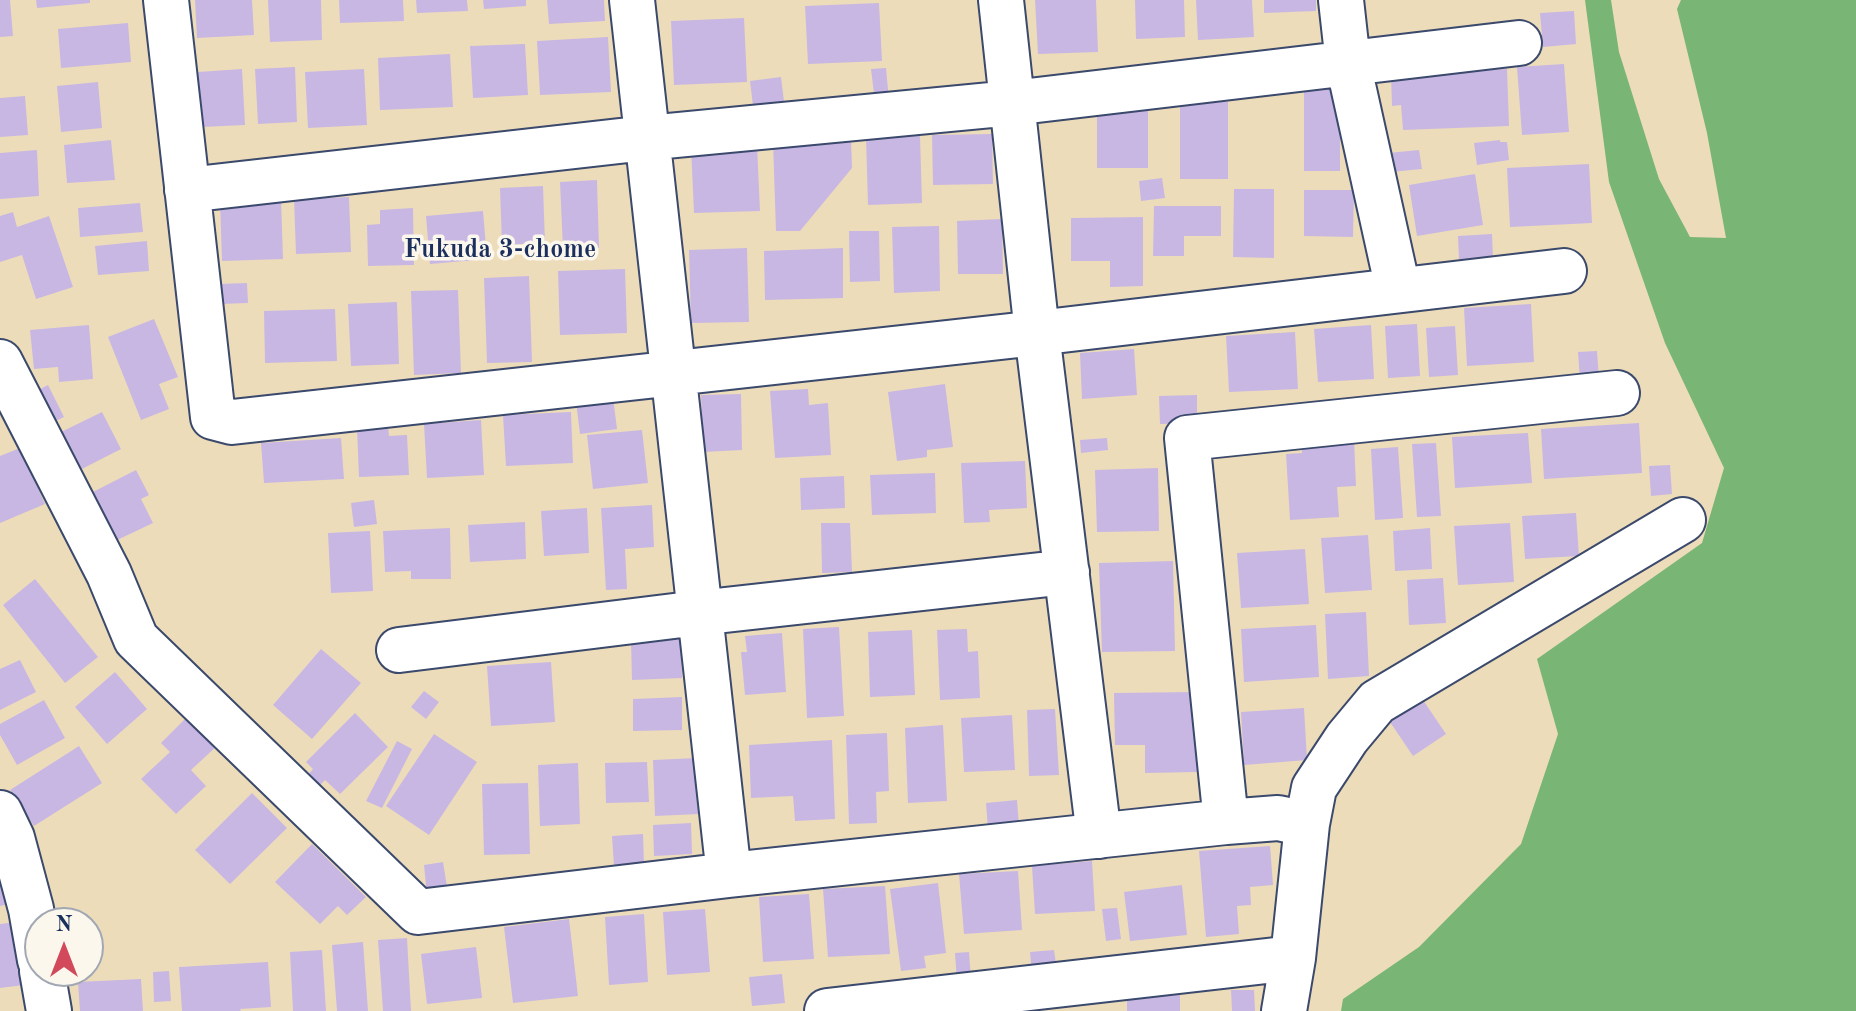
<!DOCTYPE html>
<html>
<head>
<meta charset="utf-8">
<style>
	body { margin:0 }
	#map { position:relative; width:1856px; height:1011px; overflow:hidden; background:#eddcba; font-family:"Old Standard TT",serif }
	canvas { display:block }
	.north { position:absolute; left:24px; top:907px; width:80px; height:80px; box-sizing:border-box; background:#fbf7ec; border:2px solid #a1a7b3; border-radius:50%; rotate:0deg; font-size:22px; font-weight:700; line-height:32px; text-align:center; color:#1b2f5e }
	.north::after { content:''; display:block; margin:auto; width:28px; height:36px; background:#d1495b; clip-path:polygon(50% 0,100% 100%,50% 72%,0 100%) }
</style>
</head>
<body>
<div id="map">
<canvas width="1856" height="1011"></canvas>
<div class="north">N</div>
</div>
<script>
const ctx = document.querySelector('canvas').getContext('2d');
ctx.lineJoin = 'round';
function fill(path, color) {
  ctx.fillStyle = color;
  ctx.fill(path, 'evenodd');
}
function shape(rows) {
  const path = new Path2D();
  for (const r of rows) {
    path.moveTo(r[0], r[1]);
    for (let i = 2; i < r.length; i += 2) path.lineTo(r[i], r[i + 1]);
  }
  return path;
}
function strokePath(path, color, width, dash) {
  ctx.strokeStyle = color;
  ctx.lineWidth = width;
  ctx.lineCap = dash ? 'butt' : 'round';
  ctx.setLineDash(dash || []);
  ctx.stroke(path);
}
function label(font, color, halo, rows, align = 'center') {
  ctx.font = font + ' "Old Standard TT",serif';
  ctx.lineWidth = 7;
  ctx.setLineDash([]);
  ctx.textBaseline = 'middle';
  ctx.strokeStyle = halo;
  ctx.fillStyle = color;
  for (const [text, x, y, turn = 0] of rows) {
    ctx.save();
    ctx.translate(x, y);
    ctx.rotate((+turn || 0) * Math.PI / 180);
    ctx.textAlign = isNaN(turn) ? turn : align;
    if (halo) ctx.strokeText(text, 0, 0);
    ctx.fillText(text, 0, 0);
    ctx.restore();
  }
}
fill(shape([
	[1585,0,1611,0,1619,52,1659,179,1690,237,1726,238,1707,133,1677,9,1681,0,1856,0,1856,1011,1341,1011,1343,999,1419,947,1521,844,1558,734,1537,659,1702,543,1724,468,1665,343,1609,182]
]), '#79b574');
fill(shape([
	[0,0,10,0,13,36,0,37],
	[36,0,90,0,90,3,37,8],
	[195,0,252,0,254,35,197,38],
	[268,0,321,0,322,40,270,42],
	[339,0,403,0,404,21,340,23],
	[416,0,467,0,468,11,417,13],
	[483,0,526,0,526,6,484,9],
	[547,0,604,0,605,21,549,24],
	[1035,0,1096,0,1098,52,1038,54],
	[1135,0,1184,0,1185,37,1136,39],
	[1196,0,1252,0,1254,37,1198,40],
	[1264,0,1316,0,1316,11,1264,13],
	[879,3,882,61,808,64,805,6],
	[1574,11,1576,44,1543,47,1540,13],
	[744,18,747,82,674,85,671,21],
	[128,23,131,62,61,68,58,29],
	[608,37,611,92,540,95,537,41],
	[525,44,528,95,473,98,470,46],
	[450,54,453,107,380,110,378,58],
	[1564,64,1569,132,1522,135,1517,67],
	[295,67,297,122,258,124,255,69],
	[886,68,889,100,875,102,871,69],
	[242,69,245,125,201,127,198,72],
	[364,69,367,125,308,128,305,72],
	[1507,69,1509,126,1403,130,1401,105,1392,106,1391,74],
	[781,77,785,110,754,114,750,81],
	[98,82,102,128,61,132,57,86],
	[1304,88,1340,88,1340,171,1304,171],
	[25,96,28,135,0,137,0,98],
	[1180,102,1228,102,1228,179,1180,179],
	[1097,107,1148,107,1148,168,1097,168],
	[992,134,993,184,933,185,932,135],
	[920,136,922,203,868,205,866,137],
	[851,139,852,168,800,231,776,231,773,142],
	[111,140,115,180,67,183,64,145],
	[1500,140,1500,142,1507,142,1509,160,1477,165,1474,143],
	[757,145,760,211,694,213,691,148],
	[37,150,39,196,0,199,0,153],
	[1419,150,1422,169,1390,172,1388,153],
	[1589,164,1592,223,1510,227,1507,168],
	[1475,174,1483,225,1417,236,1409,185],
	[1162,178,1165,198,1141,201,1139,181],
	[597,180,599,248,563,249,560,182],
	[543,186,545,243,502,245,500,188],
	[1234,189,1274,189,1274,258,1233,257],
	[1304,190,1354,190,1353,237,1304,236],
	[349,197,351,252,296,254,294,199],
	[281,199,283,259,222,261,220,201],
	[140,203,143,232,80,237,78,208],
	[1154,206,1221,206,1221,236,1184,236,1184,256,1153,256],
	[413,208,414,265,368,266,367,225,380,224,380,210],
	[483,211,487,259,430,264,426,216],
	[13,212,17,227,49,216,73,287,36,299,22,255,0,262,0,216],
	[1143,217,1143,286,1110,287,1110,261,1071,261,1071,218],
	[1002,219,1003,274,958,274,957,221],
	[939,226,940,291,894,293,892,227],
	[849,231,879,231,880,281,850,282],
	[1492,234,1493,259,1459,261,1458,236],
	[147,241,149,271,98,275,95,246],
	[747,248,749,322,691,323,689,250],
	[843,248,843,298,765,300,764,251],
	[625,269,627,333,560,335,558,271],
	[529,276,532,362,487,363,484,278],
	[247,283,248,303,219,304,218,284],
	[458,290,461,373,414,375,411,291],
	[397,302,399,364,351,366,348,304],
	[1531,304,1534,362,1467,366,1464,308],
	[335,309,337,361,265,363,264,311],
	[154,319,178,377,159,384,169,409,141,420,108,337],
	[1417,324,1420,376,1388,378,1385,326],
	[89,325,93,379,59,382,58,367,34,369,30,330],
	[1371,325,1374,379,1318,382,1314,329],
	[1455,326,1458,375,1429,377,1426,328],
	[1295,332,1298,389,1229,392,1226,336],
	[1134,349,1137,395,1082,399,1080,353],
	[1597,351,1599,379,1580,380,1578,352],
	[945,384,953,447,927,450,927,457,897,461,888,392],
	[48,385,64,417,43,427,27,396],
	[808,389,809,405,828,403,831,455,775,458,770,391],
	[741,394,742,450,703,452,701,395],
	[1197,395,1197,423,1160,424,1159,396],
	[613,397,617,429,580,434,576,402],
	[102,412,121,449,76,472,57,434],
	[571,412,573,463,506,466,503,415],
	[481,420,484,475,427,478,424,424],
	[1639,423,1642,473,1544,479,1541,429],
	[388,427,389,436,407,435,409,475,359,477,357,428],
	[642,430,648,483,593,489,587,435],
	[1528,433,1532,483,1455,488,1452,437],
	[341,438,344,479,264,483,261,443],
	[1107,438,1108,450,1081,453,1080,440],
	[1354,440,1356,486,1337,487,1339,517,1290,520,1286,454,1302,453,1301,443],
	[1436,443,1441,516,1417,517,1412,444],
	[1398,447,1403,518,1375,520,1371,449],
	[20,448,45,504,0,523,0,456],
	[1025,461,1027,508,989,510,990,522,964,523,961,463],
	[1670,465,1672,494,1651,496,1649,466],
	[1158,468,1159,531,1097,532,1095,470],
	[136,470,149,495,141,499,153,523,113,542,89,494],
	[935,473,936,513,872,515,870,475],
	[844,476,845,508,801,510,800,478],
	[374,500,377,524,354,527,351,503],
	[652,505,654,547,625,549,627,589,606,590,601,508],
	[587,508,589,553,544,556,541,511],
	[1576,513,1579,556,1525,559,1522,516],
	[525,522,526,559,470,562,468,525],
	[821,523,850,523,852,572,822,573],
	[1510,523,1514,582,1458,585,1454,526],
	[450,528,451,579,411,579,411,571,385,572,383,531],
	[1430,528,1432,569,1395,571,1393,531],
	[370,531,373,591,331,593,328,533],
	[1368,535,1372,590,1325,593,1321,538],
	[1305,549,1309,604,1241,608,1237,553],
	[1173,561,1175,651,1102,652,1099,563],
	[1443,578,1446,623,1409,625,1407,580],
	[35,579,98,657,65,683,3,605],
	[1366,612,1369,676,1328,679,1325,614],
	[1316,625,1319,677,1244,682,1241,629],
	[839,627,844,716,807,718,803,629],
	[967,629,968,652,978,651,980,698,940,700,937,630],
	[912,630,915,695,870,697,868,632],
	[782,633,786,692,745,695,741,652,747,652,745,636],
	[681,639,682,678,632,680,631,641],
	[321,649,361,683,312,739,273,705],
	[20,660,36,692,0,710,0,669],
	[551,662,555,722,491,726,487,666],
	[115,672,147,709,107,744,75,707],
	[424,691,439,702,426,719,411,707],
	[1197,692,1198,772,1145,773,1145,745,1115,745,1114,693],
	[682,697,682,730,633,731,633,699],
	[44,700,65,738,17,765,0,735,0,724],
	[1423,700,1446,734,1413,756,1390,722],
	[1304,708,1307,760,1244,765,1241,712],
	[1055,709,1059,775,1029,776,1027,710],
	[355,713,388,747,340,794,325,780,318,787,307,776,313,769,306,762],
	[189,715,218,745,191,770,206,786,176,814,141,779,170,752,161,743],
	[1012,715,1015,770,964,772,961,718],
	[943,725,947,801,908,803,905,728],
	[887,733,889,791,876,792,877,823,849,824,846,735],
	[434,734,477,762,429,835,386,806],
	[832,740,835,819,795,821,793,796,751,798,749,745],
	[397,741,412,749,382,808,366,801],
	[79,746,102,783,34,826,10,790],
	[697,758,699,814,655,816,653,760],
	[647,762,649,802,606,803,605,763],
	[578,763,580,824,540,826,538,765],
	[528,783,530,854,484,855,482,784],
	[252,793,287,828,230,884,195,850],
	[1017,800,1019,826,988,829,986,803],
	[691,823,692,854,654,856,653,825],
	[643,834,644,865,614,866,612,836],
	[312,844,366,897,347,915,338,906,320,924,275,882],
	[1270,846,1273,885,1250,887,1251,905,1237,906,1239,934,1206,937,1199,851],
	[1092,861,1095,911,1035,914,1032,866],
	[443,862,448,893,427,895,424,865],
	[1018,871,1022,930,964,934,959,874],
	[0,876,9,904,0,906],
	[938,883,946,953,924,956,926,968,901,971,890,889],
	[1182,885,1187,935,1130,941,1124,892],
	[885,886,890,954,828,957,823,889],
	[809,894,814,959,763,962,759,897],
	[1117,908,1121,939,1106,941,1102,909],
	[705,909,710,972,667,975,663,912],
	[644,914,648,982,609,985,605,917],
	[569,919,578,996,513,1003,504,927],
	[16,922,24,985,0,988,0,924],
	[407,938,411,1011,383,1011,378,940],
	[363,942,368,1011,337,1011,332,945],
	[476,947,482,998,427,1004,421,954],
	[322,950,326,1011,293,1011,290,952],
	[1054,950,1057,971,1032,974,1030,952],
	[969,952,971,980,957,981,955,953],
	[268,962,271,1007,240,1009,241,1011,182,1011,179,967],
	[169,971,171,1001,154,1002,153,972],
	[782,974,785,1003,752,1006,749,977],
	[141,979,143,1011,80,1011,78,982],
	[1180,990,1180,1011,1127,1011,1127,991],
	[1231,990,1254,990,1255,1011,1232,1011]
]), '#c8b7e3');
const minor = shape([
	[166,0,213,417,232,422,1037,333,1564,271],
	[632,0,729,875],
	[1001,0,1037,333,1099,836],
	[1341,0,1348,63,1398,289],
	[187,190,646,138,1012,103,1519,43],
	[0,362,109,574,136,639,418,912,729,875,1226,822,1278,818,1307,824],
	[399,650,698,613,1067,572],
	[0,813,12,838,31,909,40,960],
	[1226,822,1187,438,1617,393],
	[42,971,49,1011],
	[827,1011,1293,958],
	[1284,1011,1293,958,1307,824,1314,788,1347,738,1377,702,1683,520]
]);
strokePath(minor, '#3a496c', 48);
strokePath(minor, '#fff', 44);
label('bold 26px', '#1b2f5e', '#fbf7ec', [
	["Fukuda 3-chome",500,250]
]);
</script>
</body>
</html>
